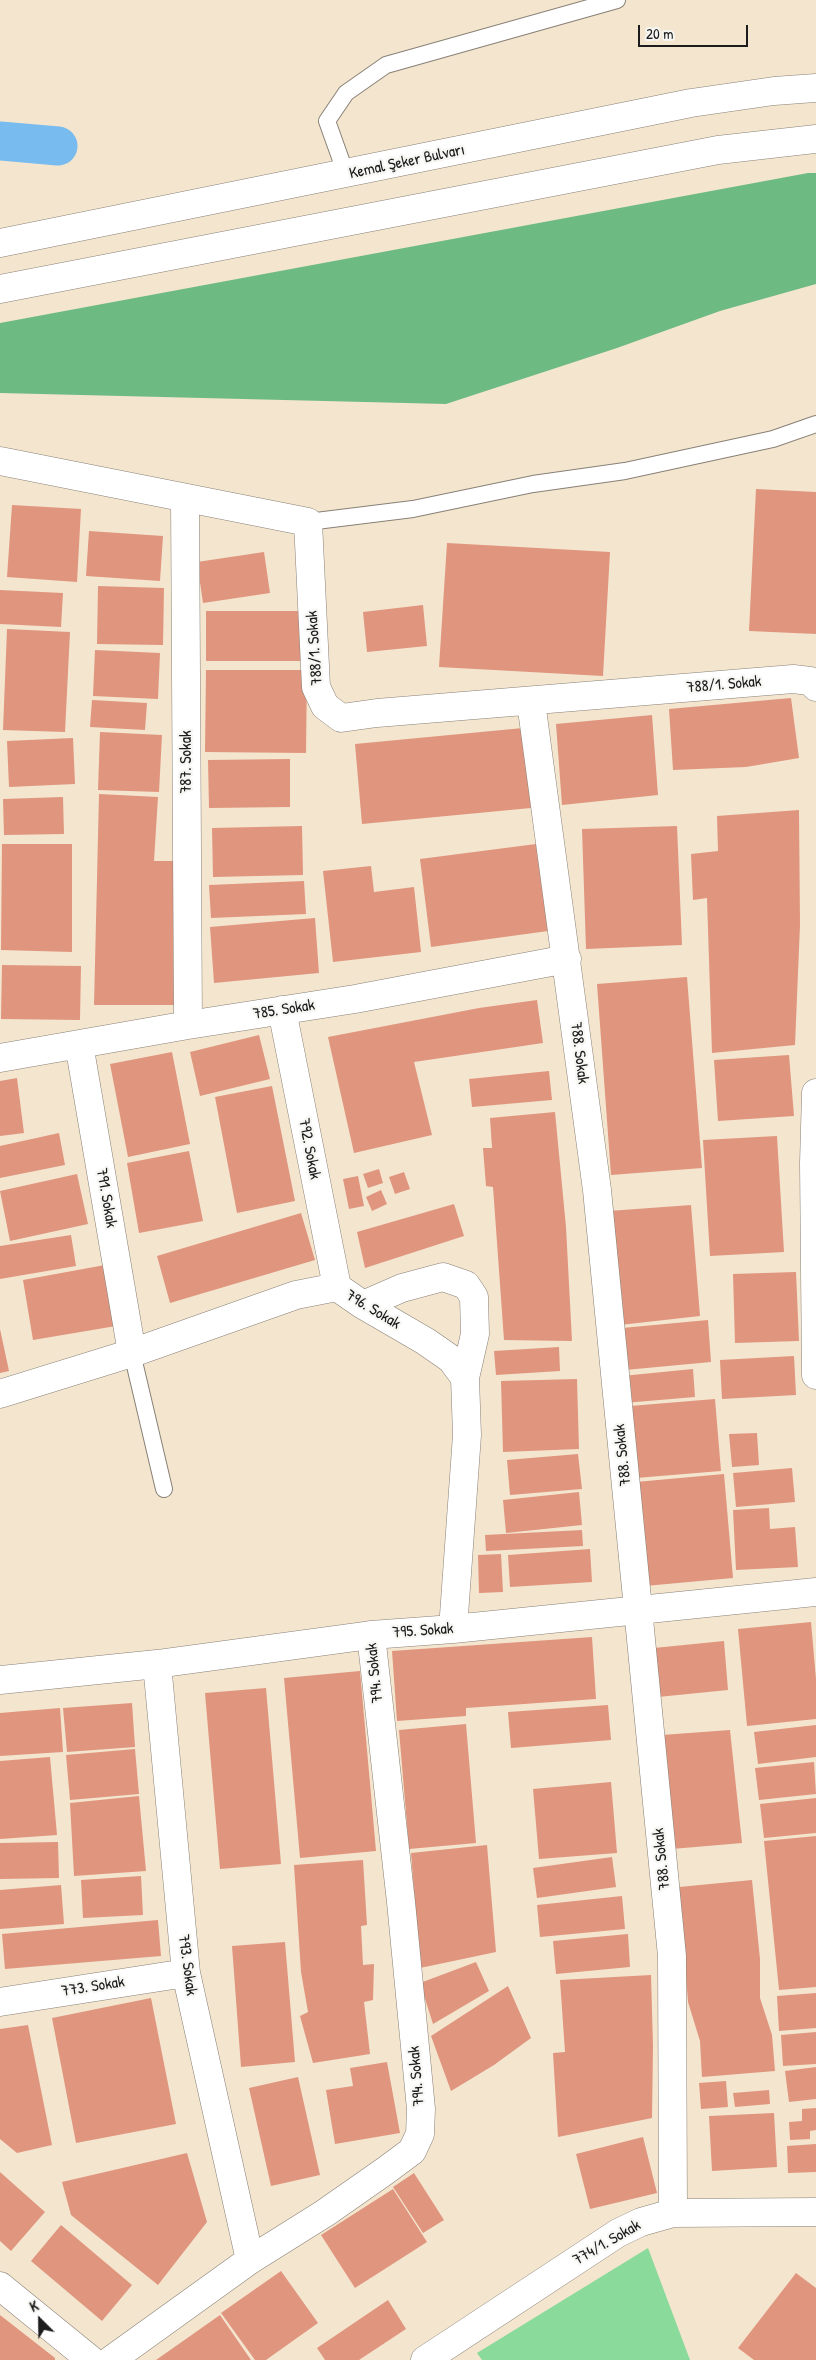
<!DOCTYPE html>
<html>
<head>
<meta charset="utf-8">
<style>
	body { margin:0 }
	#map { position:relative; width:816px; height:2360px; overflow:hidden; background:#f4e5cf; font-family:"Patrick Hand",sans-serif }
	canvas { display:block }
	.north { position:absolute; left:15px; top:2295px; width:50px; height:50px; -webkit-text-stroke:4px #f6f6f2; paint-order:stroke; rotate:337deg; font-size:14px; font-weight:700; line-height:20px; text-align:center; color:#1c1c1c }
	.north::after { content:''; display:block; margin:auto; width:18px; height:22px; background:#1c1c1c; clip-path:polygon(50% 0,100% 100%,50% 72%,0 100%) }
	.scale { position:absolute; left:638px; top:25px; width:110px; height:22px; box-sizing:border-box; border:2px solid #1c1c1c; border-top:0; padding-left:6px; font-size:15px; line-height:18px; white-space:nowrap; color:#1c1c1c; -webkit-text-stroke:4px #f6f6f2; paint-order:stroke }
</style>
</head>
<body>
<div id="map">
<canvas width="816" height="2360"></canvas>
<div class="north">K</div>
<div class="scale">20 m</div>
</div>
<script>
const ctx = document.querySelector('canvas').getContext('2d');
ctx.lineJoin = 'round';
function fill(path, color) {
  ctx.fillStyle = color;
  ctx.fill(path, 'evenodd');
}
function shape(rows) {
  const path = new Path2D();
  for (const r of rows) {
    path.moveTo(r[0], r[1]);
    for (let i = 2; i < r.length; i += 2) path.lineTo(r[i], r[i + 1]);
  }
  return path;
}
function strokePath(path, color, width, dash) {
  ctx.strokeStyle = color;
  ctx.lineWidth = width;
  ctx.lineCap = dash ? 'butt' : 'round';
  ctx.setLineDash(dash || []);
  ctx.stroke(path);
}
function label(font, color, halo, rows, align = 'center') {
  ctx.font = font + ' "Patrick Hand",sans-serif';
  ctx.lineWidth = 4.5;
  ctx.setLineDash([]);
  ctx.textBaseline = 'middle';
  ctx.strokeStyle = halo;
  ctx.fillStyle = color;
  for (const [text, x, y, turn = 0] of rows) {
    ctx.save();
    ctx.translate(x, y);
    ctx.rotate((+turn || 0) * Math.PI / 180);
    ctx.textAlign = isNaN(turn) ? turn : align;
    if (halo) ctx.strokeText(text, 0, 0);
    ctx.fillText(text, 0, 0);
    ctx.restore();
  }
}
fill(shape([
	[648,2248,690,2360,482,2360,477,2353]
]), '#89da9b');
fill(shape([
	[808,173,816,173,816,284,720,311,617,348,446,404,0,393,0,323]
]), '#6eba83');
strokePath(shape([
	[0,141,58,146]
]), '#78bbee', 39);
fill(shape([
	[756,489,816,492,816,634,749,631],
	[12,505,81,509,77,582,7,577],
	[89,531,163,536,160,581,86,576],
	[447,543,610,552,603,676,439,667],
	[264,552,270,593,203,603,197,562],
	[98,586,164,588,163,645,97,644],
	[0,590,63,593,61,627,0,624],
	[423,605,427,646,367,652,363,612],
	[206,611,300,611,301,661,206,661],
	[7,629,70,632,65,732,3,730],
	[95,650,160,653,158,699,93,696],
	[206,670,307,670,306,753,205,752],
	[791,698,799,758,746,767,673,770,669,709],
	[92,700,147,703,145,730,90,727],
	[652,715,658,795,562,805,556,724],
	[523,728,531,808,362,824,355,744],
	[100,732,162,735,159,792,98,790],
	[73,738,75,784,9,787,7,741],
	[290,759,290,807,209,808,208,760],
	[99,794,158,797,154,861,174,861,175,1005,94,1005],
	[63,797,64,834,4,835,3,799],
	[799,810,800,925,795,1045,712,1053,707,898,693,900,691,854,718,851,717,816],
	[302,826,303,875,213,877,212,828],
	[677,826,682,945,586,949,582,829],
	[2,844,72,844,72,952,1,950],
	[536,844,548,931,431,947,420,859],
	[371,866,374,892,414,887,421,952,333,962,323,871],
	[304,881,306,914,211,918,209,885],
	[315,918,319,973,214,983,210,927],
	[2,965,81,966,80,1020,1,1019],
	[687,977,702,1168,611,1175,597,984],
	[537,1000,543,1043,414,1062,432,1135,354,1153,328,1037,479,1008],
	[259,1035,270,1079,200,1096,190,1052],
	[172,1052,190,1144,128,1157,110,1064],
	[789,1055,794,1116,718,1121,714,1060],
	[549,1071,552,1100,472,1107,469,1079],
	[17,1078,24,1133,0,1136,0,1081],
	[272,1086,295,1201,237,1213,215,1097],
	[555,1112,566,1227,572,1341,504,1340,493,1187,486,1186,483,1148,492,1148,490,1118],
	[59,1133,65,1165,0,1178,0,1146],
	[777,1136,784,1252,710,1256,703,1140],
	[189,1151,203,1221,139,1233,127,1163],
	[379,1169,383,1183,368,1188,363,1174],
	[404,1172,410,1189,395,1194,389,1177],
	[77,1174,88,1224,10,1241,0,1191],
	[358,1176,364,1206,349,1209,343,1179],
	[381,1190,387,1204,372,1211,366,1197],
	[454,1204,464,1236,365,1268,357,1232],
	[691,1205,700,1316,620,1325,609,1211],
	[301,1213,315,1260,170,1303,157,1256],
	[71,1235,76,1266,0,1279,0,1246],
	[105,1265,116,1326,33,1340,23,1280],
	[796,1272,799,1341,735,1343,733,1274],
	[708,1320,711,1362,625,1370,622,1328],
	[0,1329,9,1371,0,1373],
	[559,1347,560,1371,496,1375,494,1351],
	[794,1356,796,1395,722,1399,720,1360],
	[693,1369,695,1397,624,1403,622,1376],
	[577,1379,579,1449,503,1452,501,1381],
	[715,1399,721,1471,636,1478,630,1406],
	[757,1433,759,1465,732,1467,729,1434],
	[578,1454,582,1489,510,1495,507,1460],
	[792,1468,795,1502,736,1507,733,1473],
	[724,1474,733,1578,645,1586,636,1482],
	[579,1492,582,1525,506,1533,503,1500],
	[769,1508,770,1529,795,1527,798,1567,736,1570,733,1510],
	[582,1530,583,1546,486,1551,485,1535],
	[590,1549,592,1582,510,1587,508,1555],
	[501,1554,503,1592,479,1593,478,1555],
	[811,1622,816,1679,816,1719,747,1726,738,1629],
	[592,1637,596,1699,466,1708,466,1716,397,1721,392,1651],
	[724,1641,728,1690,658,1697,654,1648],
	[360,1671,376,1851,300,1858,284,1678],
	[266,1688,281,1864,220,1869,205,1693],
	[132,1703,135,1747,67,1752,63,1708],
	[608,1705,611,1740,511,1748,508,1712],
	[60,1708,63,1752,0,1756,0,1713],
	[466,1724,476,1843,409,1849,399,1730],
	[816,1725,816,1757,758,1764,754,1732],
	[730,1730,742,1843,672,1849,662,1735],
	[135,1749,139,1794,70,1800,66,1755],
	[50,1757,57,1835,0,1839,0,1761],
	[814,1762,816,1794,759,1800,755,1768],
	[611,1782,617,1853,539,1859,533,1789],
	[139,1796,146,1871,74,1876,70,1803],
	[816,1798,816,1833,764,1838,760,1804],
	[816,1836,816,1987,779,1990,764,1841],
	[58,1842,59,1878,0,1879,0,1843],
	[487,1845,496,1952,420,1968,411,1853],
	[612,1857,616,1887,537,1898,533,1868],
	[363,1860,367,1925,361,1926,363,1965,374,1964,373,2000,364,2002,370,2054,313,2063,300,2016,308,2012,301,1972,294,1865],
	[141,1876,143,1915,83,1918,81,1880],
	[752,1880,760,1959,760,1998,772,2035,775,2071,702,2077,700,2041,688,2002,679,1887],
	[61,1885,64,1924,0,1929,0,1890],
	[622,1896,625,1929,540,1937,537,1905],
	[158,1920,161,1956,5,1969,2,1934],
	[628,1934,630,1967,556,1974,553,1941],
	[285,1942,295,2062,241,2067,232,1946],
	[476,1962,489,1991,433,2024,420,1983],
	[651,1975,653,2046,652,2118,558,2137,553,2053,565,2052,560,1980],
	[508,1986,531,2038,494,2065,451,2091,431,2036],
	[816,1993,816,2028,779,2031,777,1996],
	[151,1998,176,2124,76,2143,52,2018],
	[28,2025,52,2145,17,2153,0,2139,0,2029],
	[816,2032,816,2064,783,2066,781,2035],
	[387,2062,400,2133,335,2144,326,2090,353,2086,350,2068],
	[816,2067,816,2099,789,2102,785,2071],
	[298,2077,320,2175,271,2186,249,2088],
	[726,2081,728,2107,701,2109,699,2083],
	[769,2090,770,2104,735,2107,733,2093],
	[816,2108,816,2130,810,2131,810,2139,790,2140,789,2122,802,2121,802,2109],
	[774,2113,777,2167,712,2171,709,2116],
	[643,2137,657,2193,590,2209,576,2154],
	[816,2144,816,2172,788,2173,787,2146],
	[187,2153,207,2222,158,2285,71,2215,62,2182],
	[0,2172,45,2212,11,2251,0,2241],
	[414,2173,444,2220,423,2233,393,2187],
	[393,2189,427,2242,355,2288,321,2235],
	[61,2225,132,2285,102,2321,31,2261],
	[281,2271,318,2323,266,2360,255,2360,221,2313],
	[796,2273,816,2288,816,2360,754,2360,738,2348],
	[388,2300,406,2329,359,2360,325,2360,317,2348],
	[0,2315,55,2358,55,2360,0,2360],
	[220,2315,251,2360,156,2360]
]), '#e0957e');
const lane = shape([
	[346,174,327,121,346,93,386,65,617,0],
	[308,522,413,509,533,484,625,471,773,439,816,424],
	[132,1353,164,1489]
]);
const street = shape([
	[0,461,308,522,316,687,325,706,341,718,377,713,793,679,810,681,816,687],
	[185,499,188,1025],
	[531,702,597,1190,672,1956,673,2213],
	[282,1010,337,1287],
	[79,1044,132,1353],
	[0,1058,188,1025,355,999,567,959],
	[816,1093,814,1163,816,1375],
	[363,1305,402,1288,443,1277,466,1285,474,1297,475,1334,465,1378],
	[0,1394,132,1353,296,1295,337,1287,363,1305,425,1341,451,1359,465,1378,467,1435,453,1629],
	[157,1664,186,1973,250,2260],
	[0,1680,157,1664,371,1635,453,1629,816,1592],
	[0,2002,186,1973],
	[0,2286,91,2360],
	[111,2360,250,2260,325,2213,385,2171,412,2151,420,2134,421,2109,401,1902,371,1635],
	[425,2360,618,2233,641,2222,673,2213,816,2212]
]);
const primary = shape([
	[0,243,691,103,774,91,816,88],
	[0,289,718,150,816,139]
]);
strokePath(lane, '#888076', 18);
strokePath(street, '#888076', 29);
strokePath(primary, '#888076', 29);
strokePath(lane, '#fff', 16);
strokePath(street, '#fff', 28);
strokePath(primary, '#fff', 28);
label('16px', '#1c1c1c', '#f6f6f2', [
	["Kemal Şeker Bulvarı",407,162,-12],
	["788/1. Sokak",315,648,-94],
	["788/1. Sokak",724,685,-5],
	["787. Sokak",187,762,-90],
	["785. Sokak",284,1010,-9],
	["788. Sokak",579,1053,83],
	["792. Sokak",309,1149,79],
	["791. Sokak",106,1198,80],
	["796. Sokak",373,1310,31],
	["788. Sokak",623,1455,-96],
	["795. Sokak",423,1631,-4],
	["794. Sokak",375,1673,-96],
	["788. Sokak",662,1859,-96],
	["793. Sokak",187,1965,82],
	["773. Sokak",93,1987,-9],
	["794. Sokak",417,2076,-95],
	["774/1. Sokak",607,2243,-30]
]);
</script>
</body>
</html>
